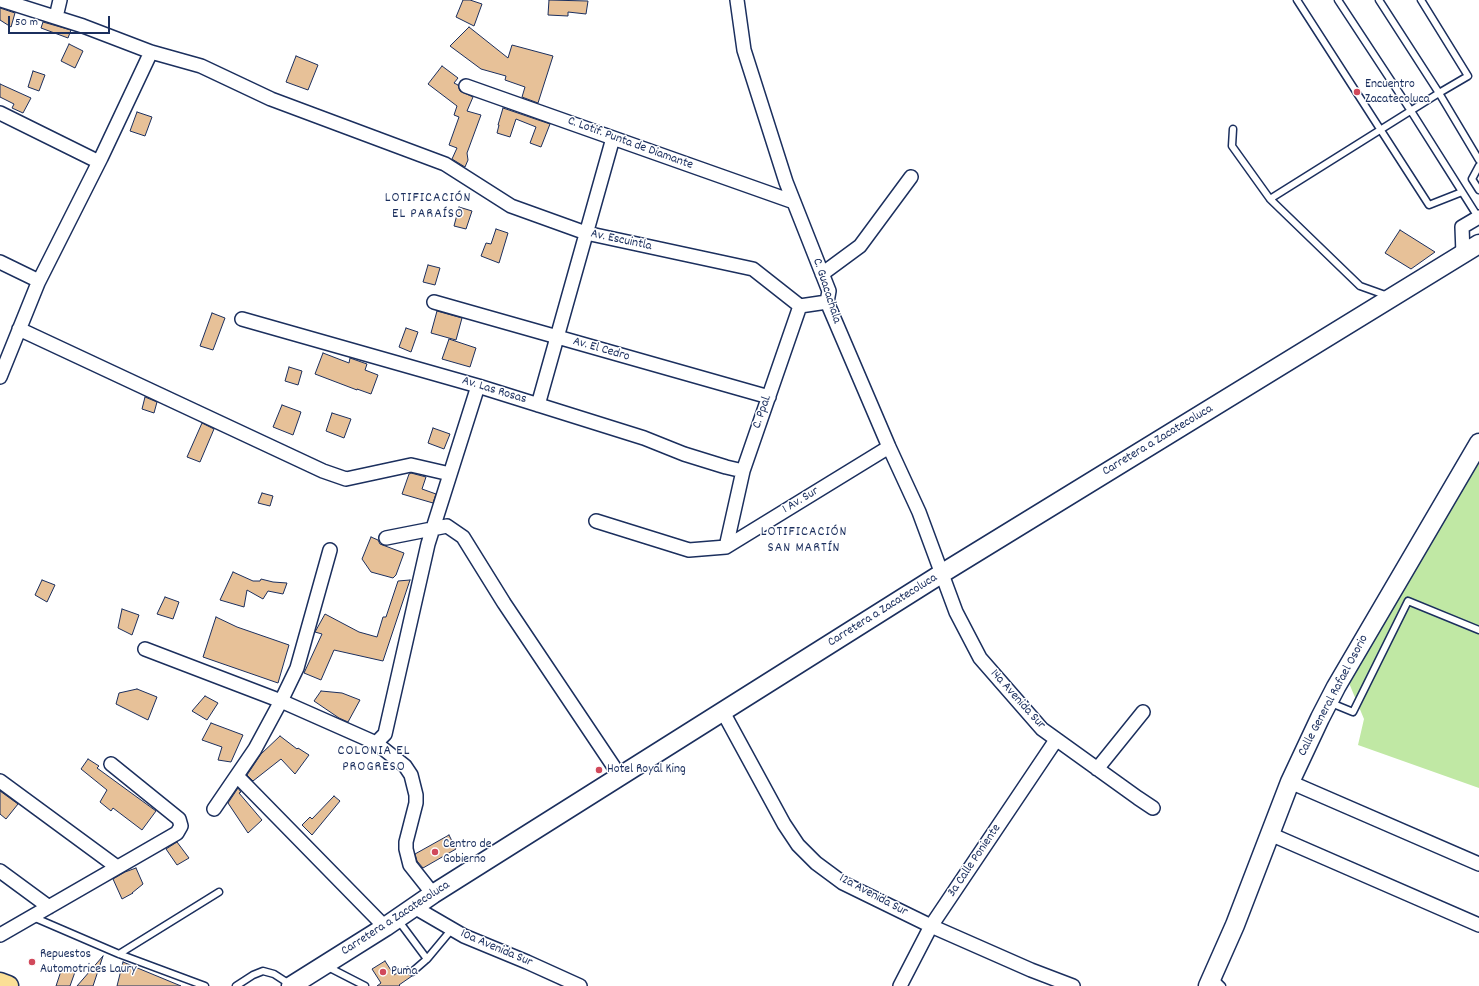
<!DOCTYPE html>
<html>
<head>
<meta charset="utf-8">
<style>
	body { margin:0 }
	#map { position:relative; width:1479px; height:986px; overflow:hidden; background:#fff; font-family:Dekko,sans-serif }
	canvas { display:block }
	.scale { position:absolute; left:8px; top:16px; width:102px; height:18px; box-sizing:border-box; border:2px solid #1b2f5e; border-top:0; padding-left:5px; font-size:12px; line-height:14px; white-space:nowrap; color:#1b2f5e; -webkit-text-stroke:3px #fff; paint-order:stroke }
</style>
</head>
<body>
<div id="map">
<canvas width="1479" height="986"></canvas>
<div class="scale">50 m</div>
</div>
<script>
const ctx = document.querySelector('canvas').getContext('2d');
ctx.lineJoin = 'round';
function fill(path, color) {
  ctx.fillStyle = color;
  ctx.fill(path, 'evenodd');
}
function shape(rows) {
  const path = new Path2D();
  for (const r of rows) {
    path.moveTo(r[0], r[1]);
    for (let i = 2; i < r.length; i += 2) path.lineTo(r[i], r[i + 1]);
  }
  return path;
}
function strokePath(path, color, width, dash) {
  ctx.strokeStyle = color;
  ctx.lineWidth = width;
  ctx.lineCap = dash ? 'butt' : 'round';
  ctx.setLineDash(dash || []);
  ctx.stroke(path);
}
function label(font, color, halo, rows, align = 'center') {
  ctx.font = font + ' Dekko,sans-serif';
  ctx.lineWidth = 3;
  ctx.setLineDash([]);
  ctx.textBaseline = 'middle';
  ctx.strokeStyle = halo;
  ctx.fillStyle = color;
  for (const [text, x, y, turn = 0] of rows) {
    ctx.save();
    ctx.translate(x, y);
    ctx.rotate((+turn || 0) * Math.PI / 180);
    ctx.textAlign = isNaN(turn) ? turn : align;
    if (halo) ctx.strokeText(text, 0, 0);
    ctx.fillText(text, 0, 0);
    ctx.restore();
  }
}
fill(shape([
	[1479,461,1479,788,1358,745,1364,719,1349,683]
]), '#c0e8a4');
const building = shape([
	[463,0,470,0,482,4,474,26,456,17,463,0],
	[549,0,588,1,586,14,568,12,568,16,548,15,549,0],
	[0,8,15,13,11,27,0,20,0,8],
	[43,22,71,30,68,38,41,28,43,22],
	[469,27,508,58,512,45,553,56,538,103,522,97,525,87,505,80,506,76,481,69,450,46,469,27],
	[69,44,83,51,75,68,61,61,69,44],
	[296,56,318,65,308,90,286,82,296,56],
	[442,66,458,78,454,83,458,85,460,91,473,97,467,111,481,115,467,153,468,160,465,167,452,159,457,148,449,145,459,117,454,115,457,106,428,84,442,66],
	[33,71,45,75,39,91,28,87,33,71],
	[0,84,31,98,23,113,12,108,14,104,0,97,0,84],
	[503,108,550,124,541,147,530,143,536,127,516,119,510,137,497,133,499,125,498,125,503,108],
	[137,112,152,117,145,136,130,131,137,112],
	[459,207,472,211,466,229,454,226,459,207],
	[496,229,508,233,499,263,481,256,486,243,491,244,496,229],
	[1400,230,1435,252,1411,269,1385,253,1400,230],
	[428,265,440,268,435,285,423,282,428,265],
	[437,311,462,318,456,340,431,333,437,311],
	[212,313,225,318,213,350,200,346,212,313],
	[406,328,418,332,411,352,399,347,406,328],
	[449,339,476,348,470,367,442,359,449,339],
	[323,353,349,363,350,358,367,364,365,370,378,375,371,394,357,389,357,390,315,374,323,353],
	[289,367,302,371,298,385,285,381,289,367],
	[145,397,157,402,154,413,142,409,145,397],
	[282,405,301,412,293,435,273,427,282,405],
	[332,413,351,419,344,438,326,431,332,413],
	[202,423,214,429,200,462,187,457,202,423],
	[433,428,450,434,444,449,428,443,433,428],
	[411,473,426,477,422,489,436,494,433,503,402,494,409,474,411,473],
	[262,493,273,496,270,506,258,503,262,493],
	[371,537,378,540,380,544,404,553,396,575,393,578,371,572,362,559,371,537],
	[233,572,253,581,260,581,261,579,273,582,287,583,283,594,268,591,263,599,247,590,244,607,220,600,233,572],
	[42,580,55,585,47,602,35,595,42,580],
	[410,580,383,661,334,650,321,680,304,673,322,634,315,632,325,614,359,632,377,637,383,617,386,617,398,581,410,580],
	[165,597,179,602,173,619,157,614,165,597],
	[122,609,139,615,132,635,118,628,122,609],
	[216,617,237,627,289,645,278,683,203,657,216,617],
	[137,689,157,697,148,720,116,704,119,693,137,689],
	[321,691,342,693,360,700,348,722,339,718,314,701,321,691],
	[205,696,218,703,207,720,192,711,205,696],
	[211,723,243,735,231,762,218,760,222,747,202,740,211,723],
	[280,736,297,749,298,748,309,755,295,774,281,759,253,781,247,775,261,754,280,736],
	[88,759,99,766,97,768,156,811,142,830,113,808,111,811,100,802,107,790,81,769,88,759],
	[238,788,241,792,239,793,262,820,248,833,228,803,238,788],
	[0,791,18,804,6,819,0,814,0,791],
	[334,796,340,801,312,835,302,825,310,817,312,819,334,796],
	[449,835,456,849,423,868,417,861,415,854,449,835],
	[177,842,189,858,177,865,166,849,177,842],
	[136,868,143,884,132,893,133,893,122,899,113,879,125,872,136,868],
	[103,956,93,986,77,986,103,956],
	[385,961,394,975,408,966,410,968,408,973,412,976,399,985,400,986,377,986,381,983,372,969,385,961],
	[123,962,181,986,117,986,123,962],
	[62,968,75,972,70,986,56,986,62,968]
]);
fill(building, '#e7c198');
strokePath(building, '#1b2f5e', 1);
const service = shape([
	[1297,0,1429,205,1462,192],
	[1338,0,1411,111,1478,217],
	[1421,0,1468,76,1439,93,1479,160],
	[1233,129,1232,146,1270,199,1360,286,1388,296],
	[1479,166,1472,179,1479,190],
	[1270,199,1439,93,1379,0],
	[1331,703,1353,712,1408,601,1479,630],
	[33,917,119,954,205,986],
	[398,920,427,959,412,972],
	[119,954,219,892],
	[427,959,452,929],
	[328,967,365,986],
	[1214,978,1222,986],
	[236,986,253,975,263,971,274,974,291,985]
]);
const minor = shape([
	[1,0,83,26,151,52,201,66,271,99,445,164,511,206,586,233,753,269,800,306],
	[737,0,744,50,786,182,829,291,827,302,889,447,919,512,956,612,980,658,1042,729,1138,798,1153,808],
	[56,17,60,0],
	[466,86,794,202],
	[0,113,99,162],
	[1463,254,1462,227,1479,217],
	[0,262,39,281],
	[822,274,860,246,911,177],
	[434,302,769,397],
	[242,319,478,386,644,438,684,454,726,467,743,471],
	[19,329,323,471,346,479,411,465,450,474],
	[0,377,38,283,101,158,151,52],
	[538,405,613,138],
	[596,521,689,550,726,547,889,447],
	[386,538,447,526,463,537,504,603,620,776],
	[726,547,743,471,800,306,827,302],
	[145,649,281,701,376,743,405,766,411,775,416,795,416,803,406,842,406,849,410,865,433,894],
	[723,712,784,824,798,845,816,863,843,883,931,926,1031,970,1073,986],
	[376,743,385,734,428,544,478,386],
	[1097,769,1143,712],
	[237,776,385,927],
	[0,781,117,867],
	[1290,782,1479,864],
	[214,809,255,749,282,699,297,668,330,550],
	[1270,834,1479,925],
	[0,871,49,907],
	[414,907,464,936,527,962,580,986],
	[0,935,177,833,181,826,179,819,111,764],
	[900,986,931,926,1056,740]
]);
const secondary = shape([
	[291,986,385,927,433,894,941,574,1479,244],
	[1208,986,1235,925,1290,782,1320,718,1336,687,1479,443]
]);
const primary = shape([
	[0,983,8,986]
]);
strokePath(service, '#1b2f5e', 9);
strokePath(minor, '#1b2f5e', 16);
strokePath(secondary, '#1b2f5e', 21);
strokePath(primary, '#1b2f5e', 23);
strokePath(service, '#fff', 6);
strokePath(minor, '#fff', 13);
strokePath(secondary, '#fff', 18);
strokePath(primary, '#fbdf96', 20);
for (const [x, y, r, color] of [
	[1357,92,4,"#d1495b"],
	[599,770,4,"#d1495b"],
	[435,852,4,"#d1495b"],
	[32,962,4,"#d1495b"],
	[383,972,4,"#d1495b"]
]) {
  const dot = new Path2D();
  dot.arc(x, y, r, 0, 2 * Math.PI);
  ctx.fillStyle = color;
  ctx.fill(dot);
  strokePath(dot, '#fff', 1.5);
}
label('13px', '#1b2f5e', '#fff', [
	["Encuentro",1365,85],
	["Zacatecoluca",1365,100],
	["Hotel Royal King",607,770],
	["Centro de",443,845],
	["Gobierno",443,860],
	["Repuestos",40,955],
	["Automotrices Laury",40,970],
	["Puma",391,972]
], 'left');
label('13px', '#1b2f5e', '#fff', [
	["C. Lotif. Punta de Diamante",630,144,20],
	["Av. Escuintla",621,241,12],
	["C. Guacachala",826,291,72],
	["Av. El Cedro",601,350,16],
	["Av. Las Rosas",494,391,17],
	["C. Ppal.",763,412,-71],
	["Carretera a Zacatecoluca",1158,441,-31],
	["1 Av. Sur",801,501,-31],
	["Carretera a Zacatecoluca",883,611,-32],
	["Calle General Rafael Osorio",1334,696,-62],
	["14a Avenida Sur",1017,700,48],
	["3a Calle Poniente",975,861,-56],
	["12a Avenida Sur",873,896,28],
	["Carretera a Zacatecoluca",396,919,-33],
	["10a Avenida Sur",496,949,23]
]);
ctx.letterSpacing = '1px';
label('14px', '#1b2f5e', '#fff', [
	["LOTIFICACIÓN",428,199],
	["EL PARAÍSO",428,215],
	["LOTIFICACIÓN",804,533],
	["SAN MARTÍN",804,549],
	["COLONIA EL",374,752],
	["PROGRESO",374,768]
]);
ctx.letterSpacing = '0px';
</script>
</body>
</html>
